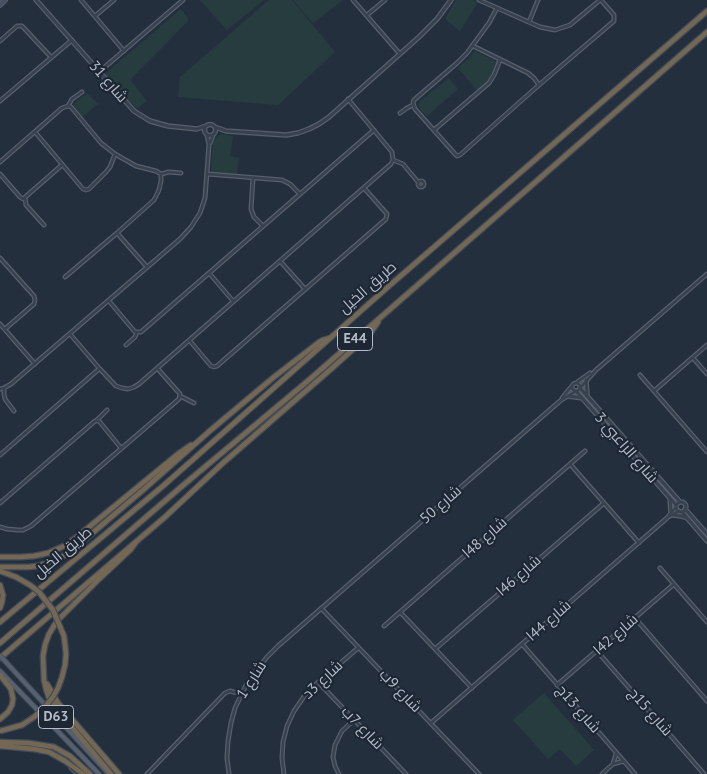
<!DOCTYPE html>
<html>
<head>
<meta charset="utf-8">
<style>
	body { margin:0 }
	canvas { display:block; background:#242f3e }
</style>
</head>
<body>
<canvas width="707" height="774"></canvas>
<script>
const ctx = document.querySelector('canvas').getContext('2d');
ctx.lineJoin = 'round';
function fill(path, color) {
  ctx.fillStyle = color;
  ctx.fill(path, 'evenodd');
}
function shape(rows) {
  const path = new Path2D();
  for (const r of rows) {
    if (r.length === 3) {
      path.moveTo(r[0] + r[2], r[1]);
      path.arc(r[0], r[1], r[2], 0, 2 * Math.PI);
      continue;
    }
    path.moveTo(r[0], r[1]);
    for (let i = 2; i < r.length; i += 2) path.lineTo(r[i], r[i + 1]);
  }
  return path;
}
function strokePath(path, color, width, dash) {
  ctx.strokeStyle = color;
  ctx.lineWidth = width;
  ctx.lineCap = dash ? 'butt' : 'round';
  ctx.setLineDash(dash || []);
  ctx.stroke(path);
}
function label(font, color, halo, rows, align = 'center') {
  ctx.font = font + ' "PT Sans",Cairo,sans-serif';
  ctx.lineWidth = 4.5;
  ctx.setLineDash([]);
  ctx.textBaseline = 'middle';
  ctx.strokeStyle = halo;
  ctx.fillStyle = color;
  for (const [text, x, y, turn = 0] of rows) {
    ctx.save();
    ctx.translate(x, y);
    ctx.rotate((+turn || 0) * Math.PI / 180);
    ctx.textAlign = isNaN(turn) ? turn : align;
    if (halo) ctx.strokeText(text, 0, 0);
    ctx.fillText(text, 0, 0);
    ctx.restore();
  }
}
fill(shape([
	[200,0,264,0,227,30],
	[269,0,292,0,335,52,278,105,178,97,180,77],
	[293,0,343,0,313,23],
	[456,0,472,0,478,2,460,31,445,19],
	[181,9,189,20,130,80,147,101,137,108,124,97,105,76,106,73],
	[474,51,497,62,492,76,488,82,478,91,458,68,471,56],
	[449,78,458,89,427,116,420,109,418,104,421,100],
	[87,93,98,104,82,117,73,107,74,104],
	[222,134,233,136,230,156,239,158,237,175,214,174,211,171,213,142,216,137],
	[544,693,594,750,576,766,560,749,548,759,513,720]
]), '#263c3f');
const minor = shape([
	[81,0,124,51],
	[353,0,400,54],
	[479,0,540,27,555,30,570,25,600,0],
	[497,8,489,23,467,53,457,63,414,100,413,103,415,109,455,154,457,156,460,155,539,85,614,21,614,15,601,0],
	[367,15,385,0],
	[95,16,114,0],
	[529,22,538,0],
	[0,41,17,26,22,26,51,57],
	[473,46,528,73,534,78,539,85],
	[99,72,183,0],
	[0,101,72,40],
	[68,106,72,99,82,92],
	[400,113,407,108,413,105],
	[434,130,489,83,494,75,500,60],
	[35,132,83,189,86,190,89,189,106,172,110,167,115,154],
	[210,143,213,135],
	[393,160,403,164,418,182],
	[0,162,62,108,68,106,71,107,101,143,115,154,136,166,156,171,161,174,161,181,159,190,154,200,117,233,65,277],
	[0,174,20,197,23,199,62,165],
	[161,174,169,172,181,173],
	[208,174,282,180,290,184,300,194],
	[253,178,251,209,254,217,263,226],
	[421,184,3],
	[25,198,26,205,44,225],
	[117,233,147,267],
	[0,258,34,296,35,300,34,304,5,329],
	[280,261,305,289],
	[210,274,233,301],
	[109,301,135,332,141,332,374,130],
	[0,324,35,364],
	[70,334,99,368,116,386,122,388,128,389,134,387,139,384,391,164,393,160,392,152,348,99],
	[190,341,211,366,214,367,217,366,386,219,387,214,364,188],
	[126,345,135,337,137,332],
	[693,358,707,374],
	[640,375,707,452],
	[576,387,4],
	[576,383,590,373],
	[581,387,596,370,707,274],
	[4,388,4,394,5,399,14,411],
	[0,389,4,388,11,384,180,239,191,227,200,213,205,198,209,145,207,135],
	[654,391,707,345],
	[180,396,194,403],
	[562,398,571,387],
	[97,420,107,410],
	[0,455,99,369],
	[570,464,639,543],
	[0,503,95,421,99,421,121,448],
	[668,517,679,511],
	[0,527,7,529,18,530,23,530,31,526,179,399,180,394,157,368],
	[660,568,707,622],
	[321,608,479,774],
	[400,612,472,688],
	[635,618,707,701],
	[384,626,585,451],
	[522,644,635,774],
	[435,649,604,503],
	[597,651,704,774],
	[318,682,406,774],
	[557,685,674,584],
	[431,723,667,518,676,507],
	[613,764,616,754],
	[71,768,78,774],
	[147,774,225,693,230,691,241,694],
	[229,774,227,758,228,741,231,723,235,708,248,681,267,657,278,646,560,401,576,391],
	[284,774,282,758,283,742,287,726,294,711,305,695,314,686,358,648],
	[339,774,335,766,333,757,335,745,342,731,354,720],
	[602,774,613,764,624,761]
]);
const tertiary = shape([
	[36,0,134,111,150,121,168,126,197,129,206,126],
	[210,130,5.5],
	[215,127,226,131,286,135,298,133,309,129,319,124,329,117,419,37,437,19,451,0],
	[586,380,587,394],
	[580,388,680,502],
	[576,391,676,505],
	[568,396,582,398],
	[670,498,671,513],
	[681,507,5],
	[685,509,707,534],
	[682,512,707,541],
	[673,515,681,516,687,518]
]);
const secondary = shape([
	[0,5,5,0]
]);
const primary = shape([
	[4,660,107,772],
	[0,671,99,774]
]);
const motorway = shape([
	[0,557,21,557,34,556,48,553,64,546,78,536,178,454,191,445],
	[0,567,29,567,37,566,54,561,69,553,143,490,212,429,274,377,318,343,323,340,330,338],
	[0,571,16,577],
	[0,585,3,595,2,602,0,608],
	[0,622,163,486,389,286,707,11],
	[0,643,181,487,309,380,707,32],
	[0,658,165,517,224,462,331,369,369,335,378,322],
	[0,675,11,689,13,699,12,705,8,712,0,719],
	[47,684,58,703,119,774],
	[0,742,29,743,54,747,70,756,90,774],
	[0,746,34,749,49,752,65,761,83,774],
	[111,774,61,714,49,698,46,689,44,680,43,656,45,645,49,634,57,621,97,581,131,549,136,542]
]);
strokePath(minor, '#565f6c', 5);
strokePath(tertiary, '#565f6c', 5.5);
strokePath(secondary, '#565f6c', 6);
strokePath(primary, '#414a57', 6);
strokePath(motorway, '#434c59', 7);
strokePath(minor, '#38414e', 2.5);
strokePath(tertiary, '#38414e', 3);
strokePath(secondary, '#465061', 4);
strokePath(primary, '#56606e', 4);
strokePath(motorway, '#746855', 4.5);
const primaryBridge = shape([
	[0,656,4,660]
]);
const motorwayBridge = shape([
	[0,731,22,725,34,717,44,708,53,697,58,688,62,677,65,665,66,654,64,636,53,610,39,592,30,585,16,577]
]);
strokePath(primaryBridge, '#414a57', 6, []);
strokePath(motorwayBridge, '#434c59', 7, []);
strokePath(primaryBridge, '#56606e', 4);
strokePath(motorwayBridge, '#746855', 4.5);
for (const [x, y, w] of [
	[355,339,35],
	[56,717,35]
]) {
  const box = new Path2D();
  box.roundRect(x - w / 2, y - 11.5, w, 23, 4);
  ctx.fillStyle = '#1d2633';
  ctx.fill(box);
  strokePath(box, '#b4bcc9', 1);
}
label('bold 14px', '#b4bcc9', null, [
	["E44",355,339],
	["D63",56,717]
]);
label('15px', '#b4bcc9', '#1d2633', [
	["شارع 31",108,82,49],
	["طريق الخيل",368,288,-41],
	["شارع الراعبي 3",626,448,49],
	["شارع 50",441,505,-41],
	["شارع 48ا",485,538,-41],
	["طريق الخيل",63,553,-40],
	["شارع 46ا",519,576,-41],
	["شارع 44ا",549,621,-41],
	["شارع 42ا",616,635,-41],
	["شارع 1",252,680,-57],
	["شارع 3د",323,680,-43],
	["شارع 9ب",400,691,46],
	["شارع 13ج",578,709,49],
	["شارع 15ج",650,712,49],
	["شارع 7ب",362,728,46]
]);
</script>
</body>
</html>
